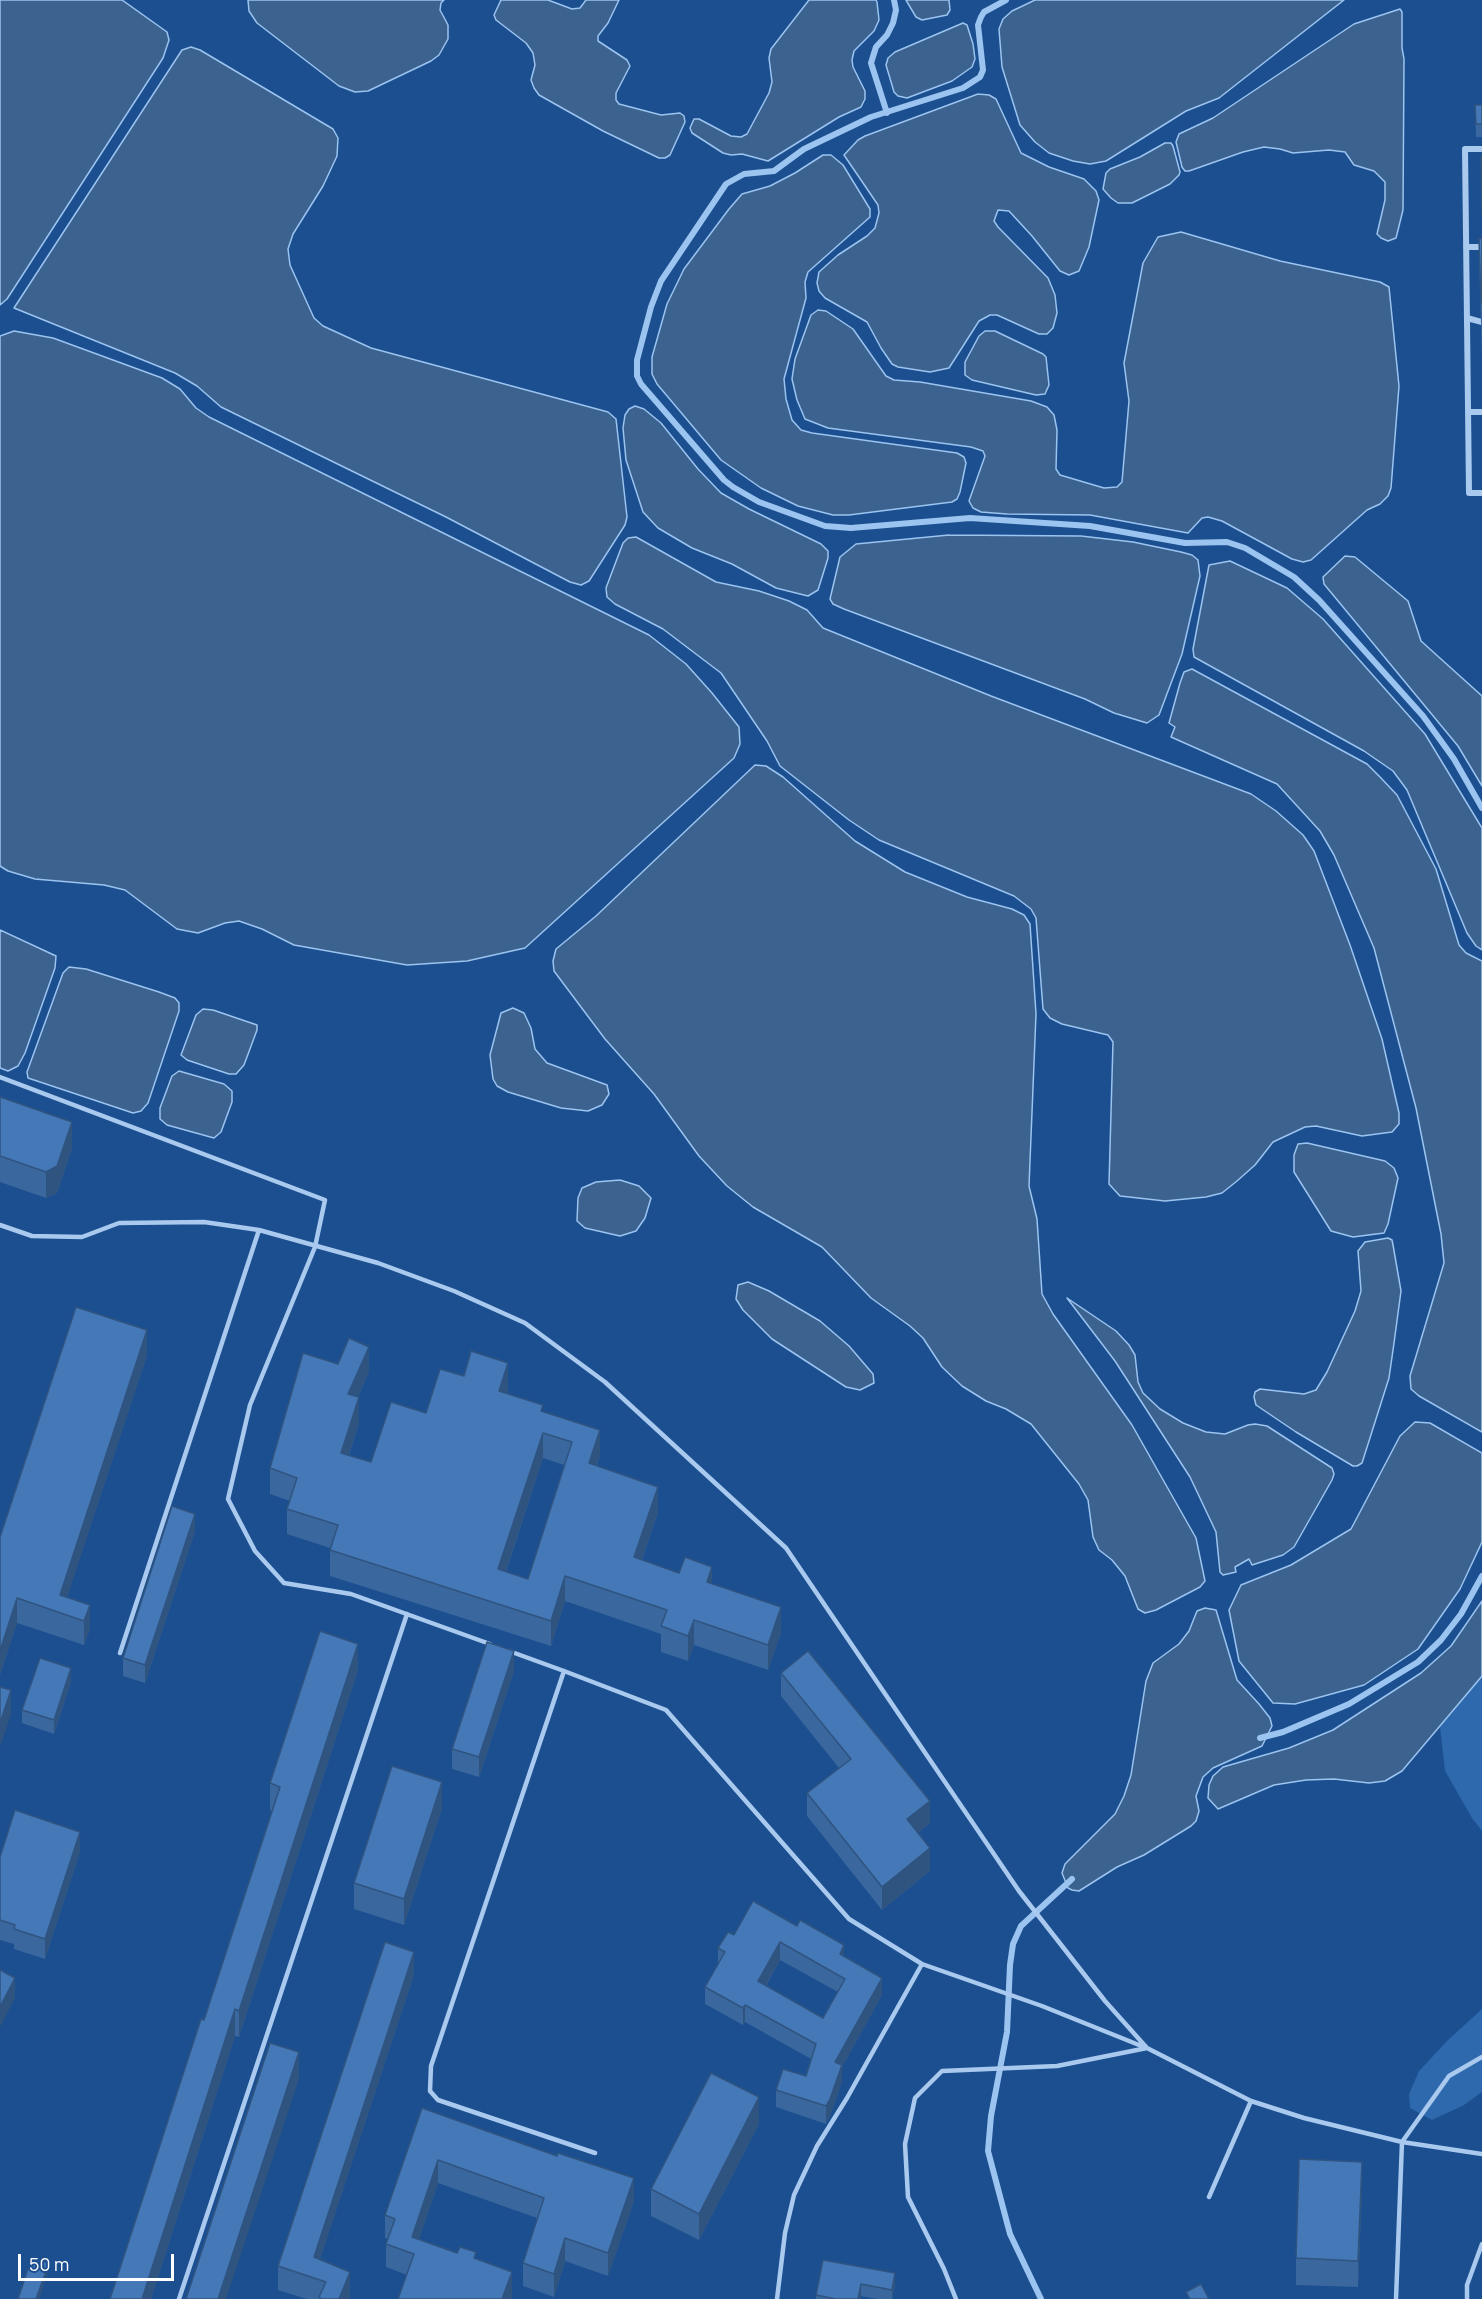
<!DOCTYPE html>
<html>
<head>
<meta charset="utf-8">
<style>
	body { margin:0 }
	#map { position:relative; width:1482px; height:2299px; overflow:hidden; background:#1b4f8f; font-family:Manrope,sans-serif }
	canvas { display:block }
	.scale { position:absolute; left:18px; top:2254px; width:156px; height:27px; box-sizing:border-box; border:3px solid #fff; border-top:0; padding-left:8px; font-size:18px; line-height:21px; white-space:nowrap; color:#fff; -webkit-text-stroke:4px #1b4f8f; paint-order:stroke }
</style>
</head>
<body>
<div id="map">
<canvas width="1482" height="2299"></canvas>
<div class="scale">50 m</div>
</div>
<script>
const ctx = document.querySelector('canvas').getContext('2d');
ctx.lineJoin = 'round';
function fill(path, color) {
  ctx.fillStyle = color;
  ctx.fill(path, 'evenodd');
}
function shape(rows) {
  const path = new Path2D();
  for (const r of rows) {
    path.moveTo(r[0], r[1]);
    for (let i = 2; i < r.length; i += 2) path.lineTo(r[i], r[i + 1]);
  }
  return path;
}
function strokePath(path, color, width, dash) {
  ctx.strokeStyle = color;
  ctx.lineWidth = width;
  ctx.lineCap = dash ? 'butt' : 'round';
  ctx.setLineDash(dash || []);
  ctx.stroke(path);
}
fill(shape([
	[1482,1676,1482,1831,1472,1818,1445,1771,1440,1727],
	[1482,2009,1482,2092,1464,2105,1432,2120,1410,2108,1409,2094,1419,2071,1448,2040]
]), '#2e69ad');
const water = shape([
	[0,0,122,0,167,32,169,40,163,58,7,299,0,305,0,0],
	[248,0,444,0,441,3,440,10,448,25,448,39,439,55,431,61,368,91,355,92,339,86,257,23,249,11,248,0],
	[501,0,548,0,572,9,580,8,586,0,619,0,608,23,598,36,598,41,627,60,630,66,616,93,616,100,619,104,661,115,680,113,684,116,685,122,670,155,665,158,659,158,603,131,539,95,534,88,531,80,535,65,533,53,526,43,496,20,494,15,501,0],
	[809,0,876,0,877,2,879,20,874,31,854,51,852,60,853,67,865,91,865,99,861,107,839,117,768,161,742,154,731,155,723,153,692,133,690,128,694,119,699,119,731,136,741,137,747,134,769,93,772,82,769,58,771,49,809,0],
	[906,0,949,0,950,10,947,15,922,20,916,17,906,0],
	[1035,0,1344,0,1219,98,1186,111,1106,161,1090,164,1073,161,1049,153,1035,142,1020,125,1002,67,999,29,1003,19,1012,11,1035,0],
	[1400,9,1402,12,1402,48,1404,59,1403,210,1396,238,1388,241,1381,238,1377,234,1385,200,1385,182,1374,171,1354,165,1345,152,1329,150,1293,153,1280,149,1264,147,1243,152,1189,171,1185,171,1182,167,1176,142,1179,134,1213,118,1354,24,1400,9],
	[963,23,967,25,973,44,975,59,972,67,952,81,907,98,898,96,894,92,886,65,888,58,895,52,963,23],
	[191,47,200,50,333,129,338,138,337,156,323,186,293,234,288,249,290,265,314,318,323,326,371,348,608,412,616,419,627,517,625,525,589,581,581,585,570,582,446,517,221,407,197,386,175,373,14,308,182,50,191,47],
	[978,94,989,95,996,99,1021,153,1049,167,1084,179,1096,191,1099,200,1089,247,1079,271,1069,275,1060,271,1032,236,1009,211,998,210,994,221,998,227,1048,278,1055,295,1057,313,1053,328,1047,334,1039,334,997,315,990,315,979,321,949,368,930,372,898,367,892,364,881,348,867,322,825,298,819,291,817,283,819,272,838,255,867,236,875,228,879,213,878,205,844,155,858,140,865,136,978,94],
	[1165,143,1171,143,1173,146,1180,172,1179,175,1170,184,1132,203,1118,203,1111,198,1103,189,1106,173,1110,169,1140,157,1165,143],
	[823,155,831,155,843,165,870,209,870,217,808,272,805,282,806,298,784,379,786,399,792,420,801,430,812,433,957,453,964,457,966,463,960,492,957,499,952,502,849,515,833,515,798,506,761,488,721,460,657,384,652,374,652,357,667,304,684,269,729,209,742,194,770,186,795,173,823,155],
	[1181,232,1280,261,1380,282,1389,287,1399,386,1391,488,1388,496,1380,504,1367,510,1311,560,1303,562,1292,559,1222,521,1208,517,1202,518,1188,533,1090,515,1007,514,981,512,973,508,969,501,985,456,983,451,971,447,828,428,805,419,797,400,792,379,795,359,811,315,818,310,826,311,853,329,886,376,894,380,920,382,1031,401,1047,407,1054,415,1057,430,1056,469,1060,475,1104,488,1117,487,1122,482,1129,401,1124,363,1143,263,1158,237,1181,232],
	[14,331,53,338,162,378,180,389,196,408,209,417,649,635,686,664,712,693,739,727,740,744,734,758,525,948,467,961,407,965,294,945,262,929,239,921,225,923,198,933,177,929,125,890,104,885,35,879,8,871,0,866,0,336,14,331],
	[985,331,995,331,1043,354,1046,357,1049,385,1045,394,1036,395,972,380,965,375,965,362,979,336,985,331],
	[635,406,644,409,661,423,698,469,721,493,749,509,821,544,828,551,828,558,818,590,808,596,776,588,732,564,692,548,658,528,643,512,626,460,623,428,625,415,629,409,635,406],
	[949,535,1081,536,1133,542,1181,552,1192,555,1198,560,1200,576,1182,654,1159,715,1147,723,1114,713,1085,699,844,609,833,604,830,599,840,557,856,544,949,535],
	[636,537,716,582,759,591,789,601,807,610,823,628,991,696,1251,794,1276,811,1303,835,1314,851,1350,945,1382,1039,1399,1113,1399,1124,1392,1132,1362,1136,1316,1126,1305,1127,1273,1142,1255,1165,1237,1181,1222,1193,1206,1197,1165,1201,1120,1196,1109,1184,1113,1042,1108,1035,1062,1024,1050,1018,1043,1009,1036,918,1031,909,1014,896,879,840,849,820,780,766,767,741,721,673,663,629,615,604,607,597,606,588,623,543,628,538,636,537],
	[1345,556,1355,557,1408,601,1421,641,1482,696,1482,786,1458,746,1324,584,1323,577,1345,556],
	[1230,561,1287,588,1323,619,1425,734,1482,828,1482,950,1476,946,1467,933,1407,790,1393,771,1364,751,1194,657,1193,649,1209,565,1230,561],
	[1192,669,1367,764,1380,777,1397,795,1436,869,1459,945,1466,953,1482,961,1482,1432,1419,1396,1411,1389,1410,1376,1444,1263,1441,1234,1416,1108,1374,948,1334,855,1320,831,1277,784,1171,737,1175,727,1169,723,1180,683,1184,672,1192,669],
	[755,765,766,766,783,777,855,841,905,872,967,897,1012,909,1024,915,1030,924,1036,1014,1029,1186,1037,1219,1042,1294,1053,1314,1132,1425,1196,1538,1205,1581,1200,1587,1156,1610,1145,1613,1138,1609,1125,1576,1112,1560,1099,1550,1093,1537,1088,1500,1079,1484,1031,1424,1006,1409,986,1401,962,1386,942,1367,923,1338,910,1326,871,1298,822,1247,753,1207,727,1186,699,1156,654,1094,605,1039,554,971,553,961,556,949,596,916,755,765],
	[0,930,56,956,55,968,25,1053,18,1066,8,1071,0,1068,0,930],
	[69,967,86,969,159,992,175,998,179,1003,179,1011,148,1103,141,1111,133,1113,28,1078,27,1072,63,973,69,967],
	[513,1008,524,1013,531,1028,535,1049,547,1063,607,1085,609,1094,602,1105,588,1111,561,1108,508,1092,497,1086,493,1079,490,1055,501,1013,513,1008],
	[203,1009,213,1010,257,1025,257,1030,244,1065,236,1074,229,1074,187,1060,181,1055,196,1015,203,1009],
	[179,1071,224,1084,232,1091,232,1102,221,1132,214,1138,167,1125,160,1119,160,1108,172,1076,179,1071],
	[1307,1143,1385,1161,1394,1168,1398,1178,1388,1224,1384,1233,1353,1237,1331,1231,1294,1172,1294,1155,1298,1144,1307,1143],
	[620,1180,639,1186,651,1198,645,1218,636,1231,620,1236,585,1228,577,1221,578,1198,582,1188,596,1182,620,1180],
	[1388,1238,1392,1240,1393,1245,1401,1291,1394,1343,1389,1378,1362,1463,1357,1466,1353,1466,1296,1432,1256,1405,1254,1397,1255,1392,1260,1389,1304,1394,1316,1390,1327,1372,1355,1311,1361,1291,1358,1251,1365,1242,1388,1238],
	[748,1282,769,1291,820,1321,849,1346,873,1374,874,1383,860,1390,846,1387,772,1339,743,1310,736,1299,738,1285,748,1282],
	[1067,1298,1116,1331,1129,1345,1135,1355,1138,1382,1143,1393,1160,1409,1183,1423,1206,1432,1225,1434,1248,1425,1255,1424,1267,1426,1332,1468,1334,1474,1332,1480,1294,1547,1283,1555,1252,1565,1249,1559,1235,1567,1236,1572,1223,1575,1220,1572,1216,1532,1190,1477,1115,1361,1067,1298],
	[1415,1422,1430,1423,1482,1453,1482,1542,1460,1589,1418,1649,1364,1685,1295,1704,1273,1703,1239,1661,1229,1610,1241,1585,1291,1565,1351,1529,1400,1436,1415,1422],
	[1482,1601,1482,1676,1402,1771,1385,1781,1369,1783,1334,1779,1306,1780,1274,1785,1218,1809,1208,1798,1209,1785,1213,1776,1223,1767,1289,1748,1333,1730,1421,1673,1451,1646,1482,1601],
	[1205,1608,1216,1610,1237,1680,1259,1704,1270,1718,1272,1726,1262,1746,1213,1768,1203,1777,1196,1796,1199,1811,1196,1821,1191,1826,1144,1855,1117,1867,1079,1891,1072,1890,1068,1888,1062,1873,1065,1864,1115,1814,1124,1796,1131,1775,1146,1681,1153,1663,1179,1644,1189,1631,1197,1611,1205,1608]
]);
fill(water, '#3c6290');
strokePath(water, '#9cc4f0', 1.5);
strokePath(shape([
	[1006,0,984,12,981,17,978,25,983,70,980,77,963,88,871,117,804,149,774,171,744,174,726,184,661,281,651,307,637,360,637,376,641,384,724,480,733,487,759,502,825,526,851,528,970,518,1090,526,1185,543,1227,542,1245,548,1294,577,1319,600,1423,716,1454,759,1482,808],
	[887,113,871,63,876,47,887,35,893,23,896,10,894,0],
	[1260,1738,1283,1732,1349,1704,1418,1662,1441,1640,1461,1614,1482,1576],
	[1041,2299,1010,2234,988,2151,991,2116,1007,2032,1010,1965,1013,1944,1021,1926,1072,1879]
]), '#9cc4f0', 6);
strokePath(shape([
	[0,1077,325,1200,315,1247,250,1405,228,1499,255,1551,284,1583,351,1594,490,1644],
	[0,1225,32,1236,82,1237,119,1223,204,1222,259,1230,378,1263,454,1291,525,1323,605,1382,786,1548,1019,1891,1105,2001,1147,2048,1251,2101,1304,2118,1402,2142,1482,2154],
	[509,1651,564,1671],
	[120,1653,259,1230],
	[595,2153,438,2100,430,2091,431,2066,564,1671,666,1710,849,1919,922,1964,1042,2006,1144,2047],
	[1209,2197,1251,2101],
	[179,2299,407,1614],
	[777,2299,785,2233,794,2195,817,2146,847,2098,922,1964],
	[956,2299,944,2269,908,2197,905,2144,915,2098,942,2071,1057,2066,1147,2048],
	[1396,2299,1402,2142,1449,2076,1482,2057],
	[1467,2299,1467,2285,1482,2244]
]), '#a9c9ee', 4.5);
strokePath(shape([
	[1482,149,1465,149,1469,493,1482,493],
	[1466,247,1482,247],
	[1467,318,1482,322],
	[1468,412,1482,412]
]), '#a9c9ee', 6);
fill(shape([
	[1475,105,1482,105,1482,137,1476,137],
	[1482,238,1482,359,1479,253],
	[0,1097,72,1148,57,1193,46,1198,0,1182],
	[147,1355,67,1597,90,1605,90,1629,84,1645,17,1623,0,1675,0,1537],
	[338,1364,369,1372,358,1397,359,1423,349,1455,371,1462,426,1413,508,1388,507,1393,543,1412,600,1455,597,1466,658,1512,642,1560,712,1584,781,1633,768,1670,694,1645,688,1661,661,1652,661,1634,565,1601,551,1646,330,1576,330,1548,287,1534,287,1509,290,1501,270,1494,270,1468],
	[543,1458,564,1465,528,1579,506,1572],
	[195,1531,145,1683,123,1676,123,1658],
	[358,1670,239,2037,235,2036,151,2299,110,2299,204,2020,272,1811,270,1810,270,1783],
	[514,1671,479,1777,452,1769,452,1749],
	[781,1673,930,1823,918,1833,930,1871,882,1910,807,1816,807,1793,839,1768,781,1696],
	[71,1682,54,1734,22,1723,22,1710],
	[442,1808,404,1925,354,1909,354,1883],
	[80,1852,45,1959,14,1949,14,1944,0,1940,0,1857],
	[753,1901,844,1957,882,1995,842,2067,842,2082,830,2116,826,2124,776,2107,776,2090,806,2076,811,2059,745,2022,743,2025,705,2004,705,1987,718,1964,718,1948,734,1935],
	[780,1960,838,1992,823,2018,766,1986],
	[414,1975,320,2259,350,2296,349,2299,307,2299,278,2290,278,2266],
	[422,2108,634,2201,608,2276,565,2261,554,2297,523,2286,523,2263,537,2218,438,2183,419,2239,476,2259,512,2295,511,2299,398,2299,407,2275,386,2267,386,2244,388,2239,385,2238,385,2215],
	[759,2124,699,2240,651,2216,651,2189],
	[1362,2188,1358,2287,1296,2285,1296,2258],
	[895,2273,895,2285,892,2299,877,2299,861,2296,861,2299,816,2299,816,2295]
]), '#3a679d');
fill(shape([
	[72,1122,72,1148,57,1193,46,1198,46,1172],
	[147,1330,147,1355,62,1613,60,1595],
	[369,1347,369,1372,348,1419,348,1394],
	[508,1363,508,1388,499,1416,499,1391],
	[359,1397,359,1423,341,1478,341,1453],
	[600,1430,600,1455,589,1489,589,1463],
	[543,1433,543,1458,498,1595,498,1569],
	[658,1487,658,1512,634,1583,634,1557],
	[195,1514,195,1531,145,1683,145,1665],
	[712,1567,712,1592,707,1582],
	[565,1576,565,1601,551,1646,551,1621],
	[17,1598,17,1623,0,1675,0,1651],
	[90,1605,90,1629,84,1645,84,1621],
	[781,1607,781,1633,768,1670,768,1645],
	[694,1620,694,1645,688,1661,688,1636],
	[358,1644,358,1670,239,2037,239,2011],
	[514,1651,514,1671,479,1777,479,1757],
	[71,1668,71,1682,54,1734,54,1720],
	[11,1690,11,1715,0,1747,0,1723],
	[442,1782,442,1808,404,1925,404,1899],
	[930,1801,930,1823,907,1842,907,1819],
	[80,1832,80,1852,45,1959,45,1939],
	[930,1848,930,1871,882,1910,882,1887],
	[780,1942,780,1960,758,1999,758,1981],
	[844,1945,844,1963,840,1954],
	[414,1952,414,1975,314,2278,314,2257],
	[15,1978,15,1998,0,2027,0,2007],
	[882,1978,882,1995,842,2067,842,2082,830,2116,826,2124,826,2106,835,2062],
	[745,2005,745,2022,743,2025,743,2008],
	[235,2009,235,2036,151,2299,142,2299],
	[299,2052,299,2079,226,2299,218,2299],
	[759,2097,759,2124,699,2240,699,2214],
	[438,2160,438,2183,414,2254,412,2237],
	[1362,2162,1362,2188,1358,2287,1358,2261],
	[634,2178,634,2201,608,2276,608,2253],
	[565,2238,565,2261,554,2297,554,2274],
	[49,2263,49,2269,39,2299,36,2299],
	[350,2272,350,2296,349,2299,339,2299],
	[512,2272,512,2295,511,2299,502,2299],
	[895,2273,895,2285,892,2299,892,2290],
	[861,2284,861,2299,858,2299]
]), '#305480');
const building = shape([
	[1475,105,1482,105,1482,124,1476,124,1475,105],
	[1481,156,1482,156,1482,213,1481,156],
	[1482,238,1482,303,1481,302,1479,239,1482,238],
	[0,1097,72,1122,57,1166,46,1172,0,1156,0,1097],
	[76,1307,147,1330,60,1595,90,1605,84,1621,17,1598,0,1651,0,1537,76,1307],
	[349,1338,369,1347,348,1394,359,1397,341,1453,371,1462,391,1402,426,1413,440,1369,464,1376,471,1351,508,1363,499,1391,543,1405,541,1411,600,1430,589,1463,658,1487,634,1557,679,1573,685,1557,712,1567,707,1582,781,1607,768,1645,694,1620,688,1636,661,1626,667,1610,565,1576,551,1621,330,1550,338,1525,287,1509,297,1478,270,1468,303,1353,338,1364,349,1338],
	[543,1433,572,1442,528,1579,498,1569,543,1433],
	[172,1506,195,1514,145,1665,123,1658,172,1506],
	[320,1631,358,1644,239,2011,235,2009,142,2299,110,2299,201,2019,204,2020,280,1787,270,1783,320,1631],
	[487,1642,514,1651,479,1757,452,1749,487,1642],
	[808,1651,930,1801,907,1819,930,1848,882,1887,807,1793,851,1759,781,1673,808,1651],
	[40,1658,71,1668,54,1720,22,1710,40,1658],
	[0,1687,11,1690,0,1723,0,1687],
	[392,1766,442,1782,404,1899,354,1883,392,1766],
	[15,1810,80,1832,45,1939,14,1929,15,1925,0,1920,0,1857,15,1810],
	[753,1901,797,1926,800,1920,844,1945,840,1954,882,1978,835,2062,842,2065,830,2099,826,2106,776,2090,783,2069,806,2076,816,2044,745,2005,743,2008,705,1987,725,1952,718,1948,728,1932,734,1935,753,1901],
	[780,1942,845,1979,823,2018,758,1981,780,1942],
	[385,1942,414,1952,314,2257,350,2272,339,2299,322,2299,319,2297,326,2282,278,2266,385,1942],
	[0,1970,15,1978,0,2007,0,1970],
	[270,2043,299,2052,218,2299,186,2299,270,2043],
	[711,2073,759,2097,699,2214,651,2189,711,2073],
	[422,2108,557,2156,558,2153,634,2178,608,2253,565,2238,554,2274,523,2263,544,2198,438,2160,412,2237,457,2253,460,2247,476,2252,474,2258,512,2272,502,2299,398,2299,414,2254,386,2244,395,2219,385,2215,422,2108],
	[1299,2159,1362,2162,1358,2261,1296,2258,1299,2159],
	[32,2257,49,2263,36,2299,18,2299,32,2257],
	[823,2260,895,2273,892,2290,861,2284,858,2299,836,2299,816,2295,823,2260],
	[1201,2284,1209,2299,1190,2299,1186,2292,1201,2284]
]);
fill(building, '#4478b7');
strokePath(building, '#305480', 1.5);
</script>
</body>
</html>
